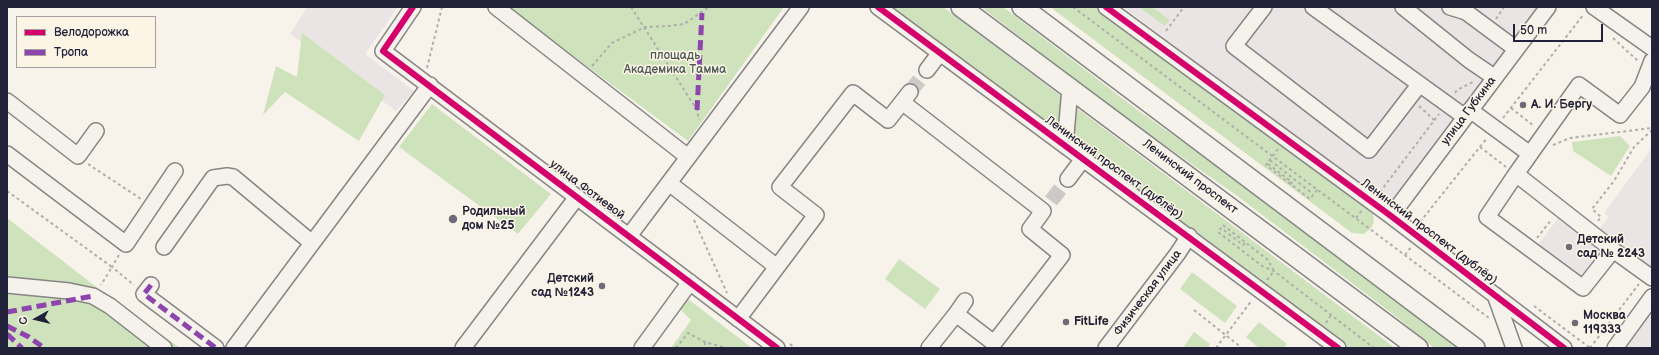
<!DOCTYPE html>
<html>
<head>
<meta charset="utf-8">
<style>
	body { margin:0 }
	#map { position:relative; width:1659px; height:355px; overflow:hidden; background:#f7f3ea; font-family:"Balsamiq Sans",sans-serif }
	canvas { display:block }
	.frame { position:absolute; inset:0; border:8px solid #22223b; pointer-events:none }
	.legend { position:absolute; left:16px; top:16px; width:140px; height:52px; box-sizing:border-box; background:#fcf5e5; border:1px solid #a5a1a1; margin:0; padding:5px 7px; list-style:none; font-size:12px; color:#22223b }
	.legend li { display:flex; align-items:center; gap:8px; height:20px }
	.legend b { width:20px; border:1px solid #a5a1a1 }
	.north { position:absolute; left:16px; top:299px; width:40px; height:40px; -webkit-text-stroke:3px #fcf5e5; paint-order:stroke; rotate:262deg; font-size:11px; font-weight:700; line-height:16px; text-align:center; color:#22223b }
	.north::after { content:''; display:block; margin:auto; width:14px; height:18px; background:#22223b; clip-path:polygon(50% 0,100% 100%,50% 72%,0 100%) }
	.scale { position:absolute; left:1513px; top:24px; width:90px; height:18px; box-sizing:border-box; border:2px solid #22223b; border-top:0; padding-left:5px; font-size:12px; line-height:14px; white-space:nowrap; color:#22223b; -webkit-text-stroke:3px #fcf5e5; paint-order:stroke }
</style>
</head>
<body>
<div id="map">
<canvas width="1659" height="355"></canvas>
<div class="frame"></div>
<ul class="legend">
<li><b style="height:5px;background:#d6006c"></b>Велодорожка</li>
<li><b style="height:5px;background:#8e44ad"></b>Тропа</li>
</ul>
<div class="north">С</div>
<div class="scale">50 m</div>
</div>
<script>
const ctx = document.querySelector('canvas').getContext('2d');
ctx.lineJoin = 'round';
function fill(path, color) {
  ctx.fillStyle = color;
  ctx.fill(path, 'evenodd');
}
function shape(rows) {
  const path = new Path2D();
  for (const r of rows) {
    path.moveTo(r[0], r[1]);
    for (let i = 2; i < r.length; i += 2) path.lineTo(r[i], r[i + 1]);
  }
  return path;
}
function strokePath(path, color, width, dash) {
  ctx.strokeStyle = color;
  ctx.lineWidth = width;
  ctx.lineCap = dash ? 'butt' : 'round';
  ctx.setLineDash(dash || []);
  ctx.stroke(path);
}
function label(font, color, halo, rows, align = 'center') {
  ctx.font = font + ' "Balsamiq Sans",sans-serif';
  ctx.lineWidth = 3;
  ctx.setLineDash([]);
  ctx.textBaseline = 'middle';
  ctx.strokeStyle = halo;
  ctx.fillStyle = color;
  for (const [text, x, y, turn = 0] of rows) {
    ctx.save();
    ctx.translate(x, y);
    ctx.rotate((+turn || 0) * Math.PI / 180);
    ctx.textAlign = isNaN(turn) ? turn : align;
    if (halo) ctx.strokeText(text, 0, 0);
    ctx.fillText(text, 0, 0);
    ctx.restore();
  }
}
fill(shape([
	[307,7,398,7,365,54,414,91,396,111,290,34],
	[1123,7,1538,7,1387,206],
	[1652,148,1652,269,1598,230,1609,217,1604,213],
	[1558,218,1601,250,1580,277,1538,245],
	[1652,308,1652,348,1624,348]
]), '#eae5e4');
fill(shape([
	[507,7,784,7,688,141],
	[891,7,943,7,1395,348,1346,348],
	[981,7,1003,7,1139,111,1245,186,1351,264,1457,348,1434,348,1394,315,1236,195,1130,121],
	[1050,7,1103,7,1373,212,1374,222,1371,228,1364,234,1352,233],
	[1139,7,1152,7,1170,20,1165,26],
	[302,33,385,95,359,141,285,92,263,115,276,66,297,77],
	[432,104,551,194,518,234,399,147],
	[1620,136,1630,146,1611,176,1573,151,1572,142],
	[7,218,99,289,180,348,7,348],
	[899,259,940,289,925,309,885,279],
	[1192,272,1237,306,1225,323,1180,289],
	[688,299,752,348,671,348,691,320,680,309],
	[1259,322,1287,344,1284,348,1259,348,1246,337],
	[1194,332,1210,344,1208,348,1183,348]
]), '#cee3bb');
strokePath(shape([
	[910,92,927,70],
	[1051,201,1068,179]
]), '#ccc9c7', 15, [15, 8]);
const minor = shape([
	[413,7,383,51,777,348],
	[496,7,688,157],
	[878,7,1338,348],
	[1106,7,1391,216,1564,348],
	[1264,7,1234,46,1369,150,1419,85],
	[1313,7,1465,117],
	[1403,7,1469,60,1494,77],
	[1450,7,1466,12,1516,49],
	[1594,7,1652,48],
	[1652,61,1642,87,1620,115,1579,85,1516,174,1613,250,1652,278],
	[927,70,939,54],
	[7,101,78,156,96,131],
	[902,102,1043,211,1030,229,1062,255,994,343,956,314,929,348],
	[1470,110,1530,154],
	[1065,146,1070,88],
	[7,154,126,244,175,171],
	[1516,174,1487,217,1583,288,1613,250],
	[1068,179,1083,159],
	[669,183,777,267,816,215,780,187,853,93,888,120,910,92],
	[1391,216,1548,7],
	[629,236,801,7],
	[164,247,213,178,227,176,233,177,312,243],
	[7,285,69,291,93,296,110,306,164,348],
	[151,285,144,294,216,348],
	[1495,295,1514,348],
	[956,314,965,301],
	[738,319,777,267],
	[234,348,430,85],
	[463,348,577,197],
	[642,348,690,282],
	[1106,348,1178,253,1189,236],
	[1615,348,1652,297]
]);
const major = shape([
	[961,7,1418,348],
	[1022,7,1475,348]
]);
strokePath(minor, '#868485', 18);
strokePath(major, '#868485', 22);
strokePath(shape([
	[631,7,697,110,699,120],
	[1073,7,1489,318],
	[1496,19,1504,7],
	[1166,31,1184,7],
	[1613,38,1638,61],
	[592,66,612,43,645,27,669,26,684,24,709,7],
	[427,68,442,7],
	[1455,93,1457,90,1475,81],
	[1419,106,1434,120],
	[1511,108,1534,126],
	[1503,118,1584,14],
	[1553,145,1570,138,1652,128],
	[1480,147,1506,167],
	[1278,149,1266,165,1310,199,1317,190],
	[88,164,141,199],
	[1290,184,1292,182,1268,164,1271,161,1313,194],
	[7,191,112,267,101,285],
	[1380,192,1439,114],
	[1356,218,1362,210],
	[694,220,727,293],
	[1598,221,1601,217,1592,209,1614,181,1634,147,1652,130],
	[1420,222,1487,138],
	[1223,225,1268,260,1274,271,1267,280],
	[1537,238,1552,219],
	[1245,243,1243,245,1221,228,1218,232,1262,266,1274,271,1374,348],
	[119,255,112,267,134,285],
	[1405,255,1411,247],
	[1534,306,1590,348],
	[1194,310,1242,348],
	[1326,323,1331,315],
	[705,342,705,348],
	[790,344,795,348],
	[676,348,688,333,705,342,726,348],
	[1216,348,1252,300],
	[1590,348,1639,284]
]), '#b0aead', 2, [3, 3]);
strokePath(minor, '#f5f2ec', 15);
strokePath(major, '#f5f2ec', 19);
strokePath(shape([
	[697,110,702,13],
	[151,285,144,294,216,348],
	[7,312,93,296],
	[7,326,29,337,44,348],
	[7,334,22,348]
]), '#8e44ad', 5, [10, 5]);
strokePath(shape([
	[413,7,383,51,777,348],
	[878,7,1338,348],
	[1106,7,1391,216,1564,348]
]), '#d6006c', 6);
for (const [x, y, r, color] of [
	[1523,105,4,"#6d6b78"],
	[453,219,5,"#6d6b78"],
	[1569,247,4,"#6d6b78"],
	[602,286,4,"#6d6b78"],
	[1066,322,4,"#6d6b78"],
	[1575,323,4,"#6d6b78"]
]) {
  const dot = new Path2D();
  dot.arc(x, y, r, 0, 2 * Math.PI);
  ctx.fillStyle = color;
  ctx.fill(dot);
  strokePath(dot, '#fcf5e5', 1.5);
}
label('12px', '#4b5856', '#fcf5e5', [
	["площадь",675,56],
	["Академика Тамма",675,70]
]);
label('bold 12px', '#22223b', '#fcf5e5', [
	["А. И. Бергу",1531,105],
	["Родильный",462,212],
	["дом №25",462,226],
	["Детский",1577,240],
	["сад № 2243",1577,254],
	["Детский",594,279,"right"],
	["сад №1243",594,293,"right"],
	["Москва",1583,316],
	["119333",1583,330],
	["FitLife",1074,322]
], 'left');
label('12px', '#22223b', '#fcf5e5', [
	["улица Губкина",1469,111,-53],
	["Ленинский проспект (дублёр)",1114,168,36],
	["Ленинский проспект",1190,177,37],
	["улица Фотиевой",587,190,37],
	["Ленинский проспект (дублёр)",1429,232,37],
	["Физическая улица",1148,293,-53]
]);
</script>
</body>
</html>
